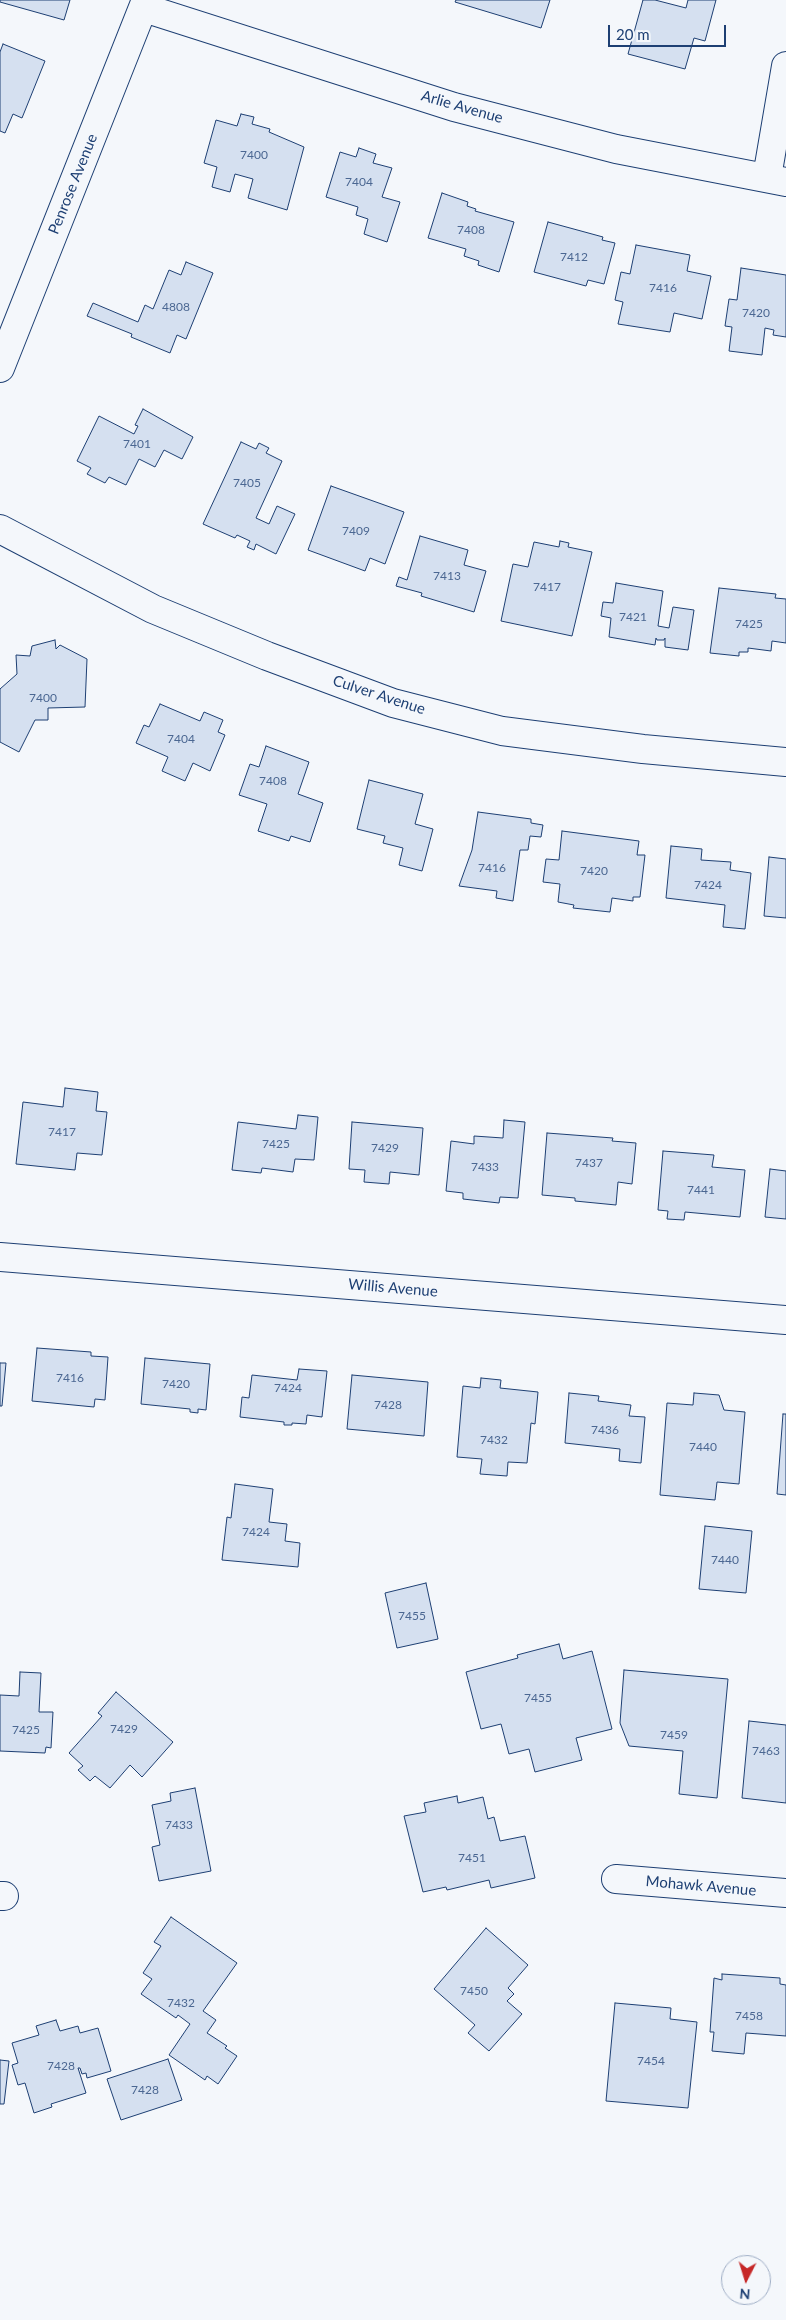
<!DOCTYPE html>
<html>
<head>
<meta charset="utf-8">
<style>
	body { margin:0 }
	#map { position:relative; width:786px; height:2320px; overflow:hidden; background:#f4f7fb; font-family:Lato,sans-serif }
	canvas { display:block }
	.north { position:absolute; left:721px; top:2255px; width:50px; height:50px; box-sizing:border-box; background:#f4f7fb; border:1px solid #9eadc5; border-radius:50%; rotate:185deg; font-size:14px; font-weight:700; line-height:20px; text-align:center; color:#1d3f73 }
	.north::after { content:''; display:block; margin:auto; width:18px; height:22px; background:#c62828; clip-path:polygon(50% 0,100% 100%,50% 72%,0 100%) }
	.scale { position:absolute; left:608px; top:25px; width:118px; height:22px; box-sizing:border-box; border:2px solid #1d3f73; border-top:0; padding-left:6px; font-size:15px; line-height:18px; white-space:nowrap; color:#1d3f73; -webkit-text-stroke:4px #f4f7fb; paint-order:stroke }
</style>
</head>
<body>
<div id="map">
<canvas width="786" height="2320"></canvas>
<div class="north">N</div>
<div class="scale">20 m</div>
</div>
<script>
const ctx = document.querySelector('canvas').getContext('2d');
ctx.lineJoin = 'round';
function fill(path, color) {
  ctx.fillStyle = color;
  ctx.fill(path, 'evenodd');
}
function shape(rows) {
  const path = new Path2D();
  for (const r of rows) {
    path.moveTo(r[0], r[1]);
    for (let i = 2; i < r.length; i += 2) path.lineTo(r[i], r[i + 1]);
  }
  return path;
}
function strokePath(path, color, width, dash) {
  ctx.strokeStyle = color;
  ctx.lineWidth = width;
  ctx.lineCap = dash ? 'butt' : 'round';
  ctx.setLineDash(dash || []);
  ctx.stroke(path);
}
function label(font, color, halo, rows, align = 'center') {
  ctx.font = font + ' Lato,sans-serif';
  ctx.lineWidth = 4;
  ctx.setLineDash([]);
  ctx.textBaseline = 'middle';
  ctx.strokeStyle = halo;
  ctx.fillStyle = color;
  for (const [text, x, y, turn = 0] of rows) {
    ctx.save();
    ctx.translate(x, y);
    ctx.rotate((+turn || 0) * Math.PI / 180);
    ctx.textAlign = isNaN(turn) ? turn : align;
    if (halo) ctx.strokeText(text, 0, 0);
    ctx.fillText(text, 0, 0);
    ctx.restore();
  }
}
const building = shape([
	[0,0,70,0,64,20,0,2,0,0],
	[456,0,550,0,541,28,455,2,456,0],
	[643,0,655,0,686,8,688,0,716,0,705,41,694,38,685,69,628,54,643,0],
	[3,44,45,61,22,118,13,114,5,133,0,131,0,52,3,44],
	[241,114,254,117,252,124,270,129,269,132,304,147,287,210,248,198,253,179,235,174,230,192,212,187,217,167,204,163,216,120,237,126,241,114],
	[359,148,376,154,373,163,392,168,382,197,400,202,387,242,364,234,368,219,356,215,358,207,326,197,340,152,356,157,359,148],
	[442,193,468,202,467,206,476,209,475,211,514,222,499,272,478,265,479,261,464,256,466,249,428,238,442,193],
	[548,222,603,237,602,240,615,243,604,284,588,280,586,286,534,272,548,222],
	[636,245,690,255,687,271,711,276,702,319,674,313,670,332,618,324,623,302,615,300,621,272,630,274,636,245],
	[186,262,213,273,186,339,177,335,170,353,131,337,132,334,87,316,93,303,138,322,145,305,153,309,169,270,181,275,186,262],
	[741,268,786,275,786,337,773,335,774,330,765,328,762,355,729,351,732,327,725,326,729,299,737,300,741,268],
	[143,409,193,437,182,459,164,450,155,467,139,459,126,485,109,477,105,483,87,474,91,468,77,461,99,416,134,434,138,426,135,425,143,409],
	[241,442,256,449,259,443,269,448,266,453,282,461,256,518,269,524,277,506,295,514,276,554,256,544,254,550,247,547,250,541,237,535,235,538,203,524,241,442],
	[331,486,404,512,385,564,370,558,365,571,308,550,331,486],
	[420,536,468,550,464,565,486,571,474,612,421,596,422,593,396,586,399,577,407,580,420,536],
	[560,541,569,543,568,547,592,552,572,636,501,621,513,564,528,567,534,542,559,547,560,541],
	[616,583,663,591,658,626,669,628,673,607,694,610,688,650,665,647,665,638,664,640,657,640,656,638,655,645,609,637,611,618,601,616,603,602,613,603,616,583],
	[719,588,776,594,775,598,786,599,786,643,772,641,771,651,748,648,748,652,739,652,739,656,710,653,719,588],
	[55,640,56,649,60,645,87,659,85,707,48,708,48,720,35,720,19,752,0,742,0,689,17,674,16,655,30,656,32,646,55,640],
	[160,704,200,721,204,712,223,720,218,732,225,735,210,771,193,763,185,781,162,771,168,757,136,743,144,725,149,727,160,704],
	[266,746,309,762,298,794,323,803,310,842,291,836,289,841,258,831,267,804,239,795,250,764,259,767,266,746],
	[369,780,423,794,415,824,433,829,422,871,399,865,403,848,383,843,385,836,357,829,369,780],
	[478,812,531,819,531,823,543,825,541,837,530,836,528,850,520,850,513,901,496,898,497,891,459,886,472,850,478,812],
	[562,831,639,841,637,855,645,855,640,897,633,897,633,901,612,898,610,912,573,908,574,905,558,902,560,884,543,882,546,859,559,860,562,831],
	[671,846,702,849,701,860,731,862,730,870,751,873,745,929,723,927,725,905,666,898,671,846],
	[769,857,786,859,786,918,764,916,769,857],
	[65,1088,98,1092,96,1111,107,1112,102,1155,77,1153,75,1170,16,1164,23,1102,63,1107,65,1088],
	[298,1115,318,1117,314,1160,295,1159,293,1172,262,1168,261,1173,232,1170,238,1122,296,1129,298,1115],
	[504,1120,525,1122,518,1198,500,1197,499,1203,463,1199,463,1193,446,1191,451,1141,474,1144,474,1136,503,1138,504,1120],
	[352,1122,423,1128,419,1175,390,1172,389,1184,364,1182,365,1170,349,1169,352,1122],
	[547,1133,613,1138,612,1141,636,1143,632,1184,618,1182,616,1205,575,1201,575,1198,542,1195,547,1133],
	[663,1151,714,1155,712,1167,745,1170,740,1217,685,1212,684,1220,667,1219,668,1211,658,1210,663,1151],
	[770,1169,786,1171,786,1219,765,1217,770,1169],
	[37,1348,91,1352,91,1356,108,1357,105,1400,95,1399,94,1407,32,1401,37,1348],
	[145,1358,210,1364,206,1410,198,1409,198,1413,190,1412,190,1409,141,1404,145,1358],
	[0,1363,6,1363,2,1406,0,1406,0,1363],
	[299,1369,327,1371,322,1417,307,1415,306,1424,292,1423,292,1425,284,1425,284,1422,240,1417,242,1397,249,1398,252,1375,297,1380,299,1369],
	[352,1375,428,1382,424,1436,347,1429,352,1375],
	[481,1378,501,1380,500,1388,538,1392,535,1424,531,1423,527,1463,508,1462,507,1476,480,1474,482,1459,457,1457,463,1386,480,1388,481,1378],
	[569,1393,599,1396,598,1401,631,1405,629,1416,645,1417,641,1463,619,1461,620,1449,565,1443,569,1393],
	[694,1393,719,1395,724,1410,745,1412,739,1484,717,1482,715,1500,660,1495,667,1403,693,1405,694,1393],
	[783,1414,786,1414,786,1495,777,1494,783,1414],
	[235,1484,273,1489,269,1522,287,1524,285,1541,300,1543,298,1567,222,1560,227,1517,231,1518,235,1484],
	[705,1526,752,1531,746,1593,699,1589,705,1526],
	[426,1583,438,1639,397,1648,385,1593,426,1583],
	[559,1644,563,1659,592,1651,612,1729,576,1738,582,1760,535,1772,529,1749,509,1754,501,1724,481,1729,466,1672,518,1658,517,1655,559,1644],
	[624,1670,728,1679,717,1798,679,1794,683,1751,629,1746,620,1723,624,1670],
	[20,1672,41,1673,39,1712,53,1712,51,1748,46,1747,45,1753,0,1751,0,1695,19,1696,20,1672],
	[116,1692,173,1742,142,1777,130,1765,110,1788,95,1776,90,1781,78,1770,83,1766,69,1753,102,1716,98,1713,116,1692],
	[749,1721,786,1725,786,1803,742,1798,749,1721],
	[195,1788,211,1871,159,1881,152,1847,160,1845,152,1805,171,1801,170,1793,195,1788],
	[457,1796,458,1803,483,1797,488,1819,494,1817,500,1841,525,1836,535,1878,491,1888,489,1880,447,1890,446,1887,423,1892,404,1816,426,1812,424,1803,457,1796],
	[171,1917,237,1963,203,2011,216,2020,207,2033,227,2046,225,2048,237,2056,218,2084,207,2076,205,2080,169,2055,190,2024,178,2015,176,2018,141,1994,152,1979,143,1973,161,1946,154,1942,171,1917],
	[486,1928,528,1965,508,1988,514,1994,507,2001,522,2014,489,2051,468,2033,475,2025,434,1989,486,1928],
	[722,1974,780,1978,780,1984,786,1985,786,2036,746,2033,744,2054,712,2051,714,2032,710,2032,714,1978,722,1980,722,1974],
	[615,2003,671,2008,670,2019,697,2022,688,2108,606,2101,615,2003],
	[56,2020,60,2031,78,2026,80,2033,98,2028,111,2071,87,2078,86,2073,82,2074,80,2068,78,2068,86,2093,51,2104,52,2107,34,2113,25,2083,18,2085,12,2065,18,2063,12,2043,39,2035,36,2026,56,2020],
	[168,2059,182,2100,121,2120,107,2079,168,2059],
	[0,2060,9,2061,4,2104,0,2104,0,2060]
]);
fill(building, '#d5e0f0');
strokePath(building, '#1d3f73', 1);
const minor = shape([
	[144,8,454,107,616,149,786,182],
	[767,177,786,66],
	[0,368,146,0],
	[0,529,153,609,267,656,393,703,502,731,643,749,786,762],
	[0,1257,786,1320],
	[616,1879,786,1893],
	[0,1896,4,1896]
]);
strokePath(minor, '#1d3f73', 30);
strokePath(minor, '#f4f7fb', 28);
label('12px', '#4b6792', null, [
	["7400",254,155],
	["7404",359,182],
	["7408",471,230],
	["7412",574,257],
	["7416",663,288],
	["4808",176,307],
	["7420",756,313],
	["7401",137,444],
	["7405",247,483],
	["7409",356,531],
	["7413",447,576],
	["7417",547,587],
	["7421",633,617],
	["7425",749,624],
	["7400",43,698],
	["7404",181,739],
	["7408",273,781],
	["7416",492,868],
	["7420",594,871],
	["7424",708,885],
	["7417",62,1132],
	["7425",276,1144],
	["7429",385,1148],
	["7437",589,1163],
	["7433",485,1167],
	["7441",701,1190],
	["7416",70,1378],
	["7420",176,1384],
	["7424",288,1388],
	["7428",388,1405],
	["7436",605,1430],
	["7432",494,1440],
	["7440",703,1447],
	["7424",256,1532],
	["7440",725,1560],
	["7455",412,1616],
	["7455",538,1698],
	["7429",124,1729],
	["7425",26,1730],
	["7459",674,1735],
	["7463",766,1751],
	["7433",179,1825],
	["7451",472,1858],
	["7450",474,1991],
	["7432",181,2003],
	["7458",749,2016],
	["7454",651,2061],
	["7428",61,2066],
	["7428",145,2090]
]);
label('15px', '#1d3f73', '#f4f7fb', [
	["Arlie Avenue",462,107,16],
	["Penrose Avenue",73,184,-68],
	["Culver Avenue",379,695,18],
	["Willis Avenue",393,1288,5],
	["Mohawk Avenue",701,1886,5]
]);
</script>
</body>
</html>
